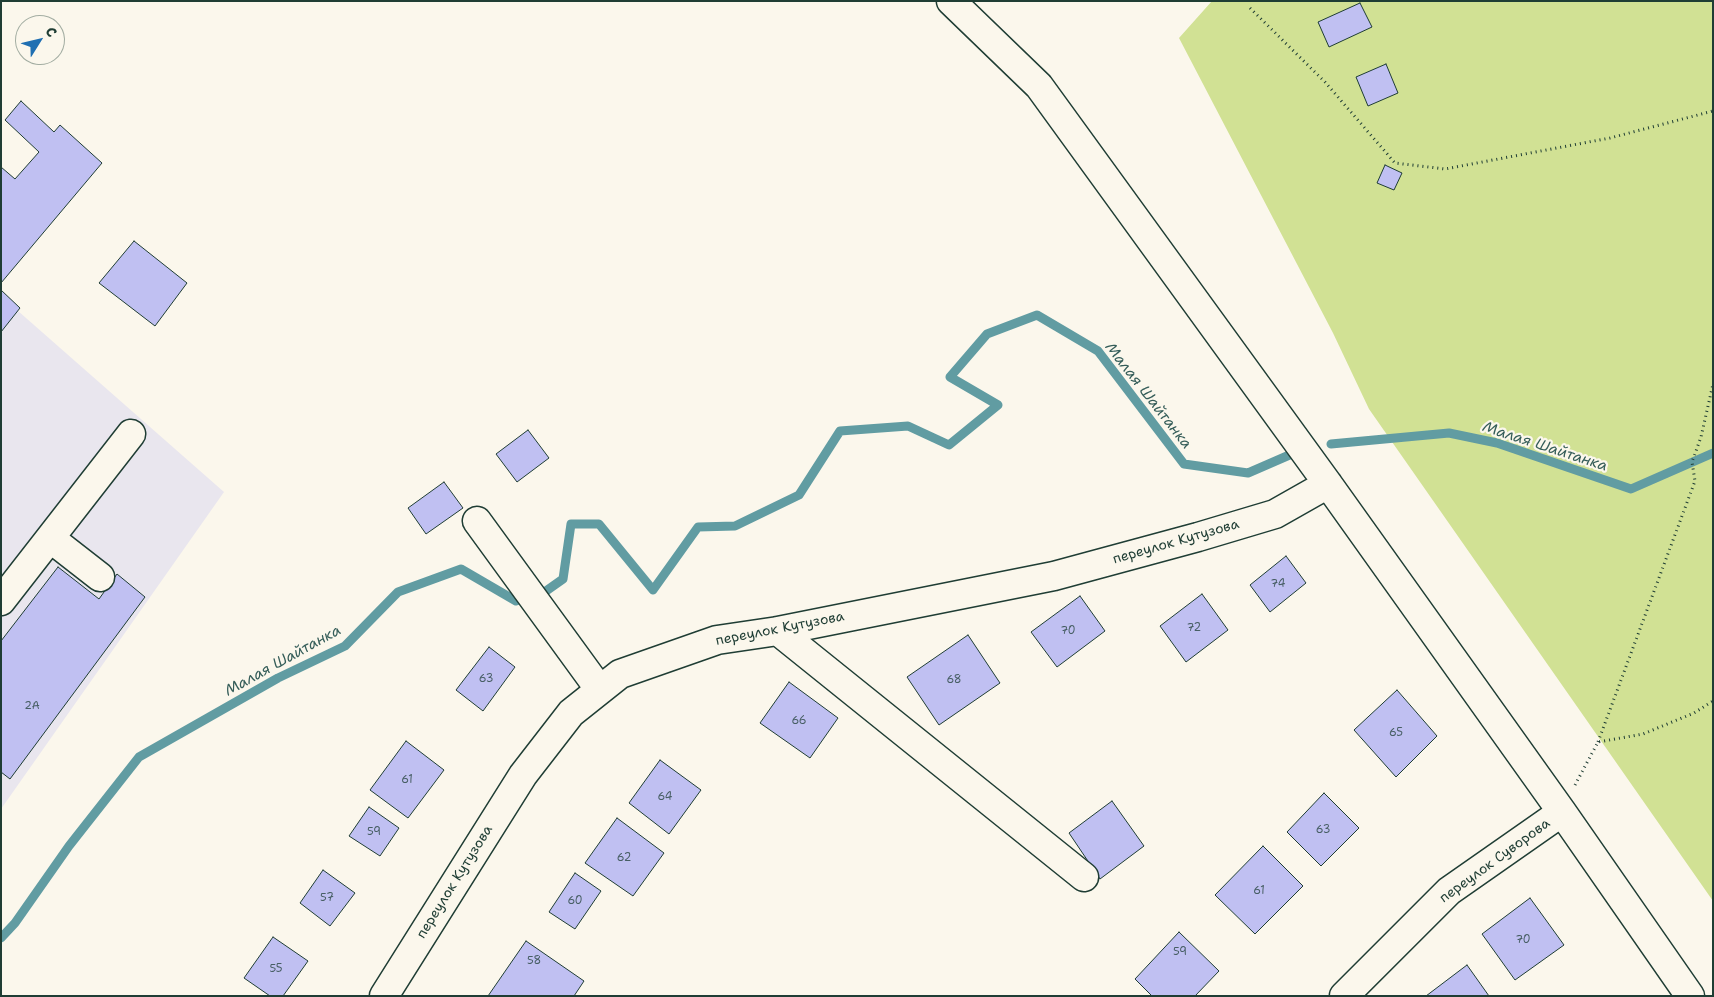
<!DOCTYPE html>
<html>
<head>
<meta charset="utf-8">
<style>
	body { margin:0 }
	#map { position:relative; width:1714px; height:997px; overflow:hidden; background:#fbf7ec; font-family:"Shantell Sans",sans-serif }
	canvas { display:block }
	.frame { position:absolute; inset:0; border:2px solid #1f3d34; pointer-events:none }
	.north { position:absolute; left:15px; top:15px; width:50px; height:50px; box-sizing:border-box; background:#fbf7ec; border:1px solid #a3ada2; border-radius:50%; rotate:54deg; font-size:14px; font-weight:700; line-height:20px; text-align:center; color:#1f3d34 }
	.north::after { content:''; display:block; margin:auto; width:18px; height:22px; background:#1f6fb2; clip-path:polygon(50% 0,100% 100%,50% 72%,0 100%) }
</style>
</head>
<body>
<div id="map">
<canvas width="1714" height="997"></canvas>
<div class="frame"></div>
<div class="north">С</div>
</div>
<script>
const ctx = document.querySelector('canvas').getContext('2d');
ctx.lineJoin = 'round';
function fill(path, color) {
  ctx.fillStyle = color;
  ctx.fill(path, 'evenodd');
}
function shape(rows) {
  const path = new Path2D();
  for (const r of rows) {
    path.moveTo(r[0], r[1]);
    for (let i = 2; i < r.length; i += 2) path.lineTo(r[i], r[i + 1]);
  }
  return path;
}
function strokePath(path, color, width, dash) {
  ctx.strokeStyle = color;
  ctx.lineWidth = width;
  ctx.lineCap = dash ? 'butt' : 'round';
  ctx.setLineDash(dash || []);
  ctx.stroke(path);
}
function label(font, color, halo, rows, align = 'center') {
  ctx.font = font + ' "Shantell Sans",sans-serif';
  ctx.lineWidth = 4.5;
  ctx.setLineDash([]);
  ctx.textBaseline = 'middle';
  ctx.strokeStyle = halo;
  ctx.fillStyle = color;
  for (const [text, x, y, turn = 0] of rows) {
    ctx.save();
    ctx.translate(x, y);
    ctx.rotate((+turn || 0) * Math.PI / 180);
    ctx.textAlign = isNaN(turn) ? turn : align;
    if (halo) ctx.strokeText(text, 0, 0);
    ctx.fillText(text, 0, 0);
    ctx.restore();
  }
}
fill(shape([
	[1,296,224,492,1,809]
]), '#e9e6ee');
fill(shape([
	[1212,1,1713,1,1713,901,1369,409,1333,333,1179,38]
]), '#d1e194');
strokePath(shape([
	[1331,444,1449,433,1497,443,1631,489,1713,453],
	[1,938,15,923,69,846,139,757,278,678,345,646,398,592,461,569,516,601,546,591,563,579,571,524,599,524,653,590,698,527,735,526,799,495,840,431,908,426,949,445,998,405,950,377,987,334,1037,315,1098,351,1184,464,1248,473,1294,453]
]), '#619ca2', 9);
const building = shape([
	[1360,3,1372,27,1329,47,1318,22,1360,3],
	[1386,64,1398,93,1368,106,1356,77,1386,64],
	[21,101,54,132,60,125,102,163,1,283,1,167,15,179,39,152,5,120,21,101],
	[1385,165,1402,173,1394,190,1377,183,1385,165],
	[134,241,187,283,155,326,99,283,134,241],
	[1,290,20,308,1,332,1,290],
	[528,430,549,458,517,482,496,454,528,430],
	[444,482,463,508,426,534,408,508,444,482],
	[1286,556,1306,583,1270,612,1250,585,1286,556],
	[58,567,99,599,117,574,145,597,10,779,1,772,1,641,58,567],
	[1202,594,1228,630,1186,662,1160,626,1202,594],
	[1080,596,1105,631,1057,667,1031,632,1080,596],
	[968,635,1000,683,939,725,907,677,968,635],
	[489,647,515,667,483,711,456,690,489,647],
	[789,682,838,718,810,758,760,723,789,682],
	[1397,690,1437,736,1396,777,1354,730,1397,690],
	[406,741,444,770,408,818,370,790,406,741],
	[660,760,701,790,669,834,629,803,660,760],
	[1324,793,1359,828,1321,866,1287,832,1324,793],
	[1112,801,1144,846,1100,879,1069,833,1112,801],
	[369,807,399,828,380,856,349,836,369,807],
	[617,818,664,853,633,896,585,863,617,818],
	[1263,846,1303,886,1255,934,1215,895,1263,846],
	[323,870,355,893,330,926,300,903,323,870],
	[575,873,601,891,575,929,549,912,575,873],
	[1530,898,1564,945,1515,980,1482,934,1530,898],
	[1179,932,1219,971,1195,996,1152,996,1135,979,1179,932],
	[273,937,308,961,283,996,270,996,244,978,273,937],
	[526,941,584,981,574,996,488,996,526,941],
	[1467,965,1489,996,1426,996,1467,965]
]);
fill(building, '#c0c0f2');
strokePath(building, '#1f3d34', 1);
const minor = shape([
	[951,1,1039,86,1328,484,1562,812,1690,996],
	[477,521,600,690],
	[50,538,100,577],
	[1,601,131,434],
	[778,631,1084,877],
	[384,996,523,775,571,713,620,674,717,640,778,631,1054,576,1198,537,1275,514,1328,484],
	[1344,996,1449,891,1562,812]
]);
strokePath(minor, '#1f3d34', 31);
strokePath(shape([
	[1250,8,1325,82,1395,163,1445,169,1610,138,1713,111],
	[1598,742,1695,481,1692,462,1701,437,1713,384],
	[1575,785,1598,742,1643,734,1694,713,1713,701]
]), '#1f3d34', 3, [1, 4]);
strokePath(minor, '#fbf7ec', 28);
label('11px', '#475e64', null, [
	["74",1278,584],
	["72",1194,628],
	["70",1068,631],
	["63",486,679],
	["68",954,680],
	["2А",32,706],
	["66",799,721],
	["65",1396,733],
	["61",407,780],
	["64",665,797],
	["63",1323,830],
	["59",374,832],
	["62",624,858],
	["61",1259,891],
	["57",327,898],
	["60",575,901],
	["70",1523,940],
	["59",1180,952],
	["58",534,961],
	["55",276,969]
]);
label('14px', '#1f3d34', '#fbf7ec', [
	["переулок Кутузова",1176,542,-16],
	["переулок Кутузова",780,629,-11],
	["переулок Суворова",1495,861,-36],
	["переулок Кутузова",455,882,-58]
]);
label('italic 15px', '#355d59', '#fbf7ec', [
	["Малая Шайтанка",1148,396,52],
	["Малая Шайтанка",1545,447,18],
	["Малая Шайтанка",283,661,-29]
]);
</script>
</body>
</html>
